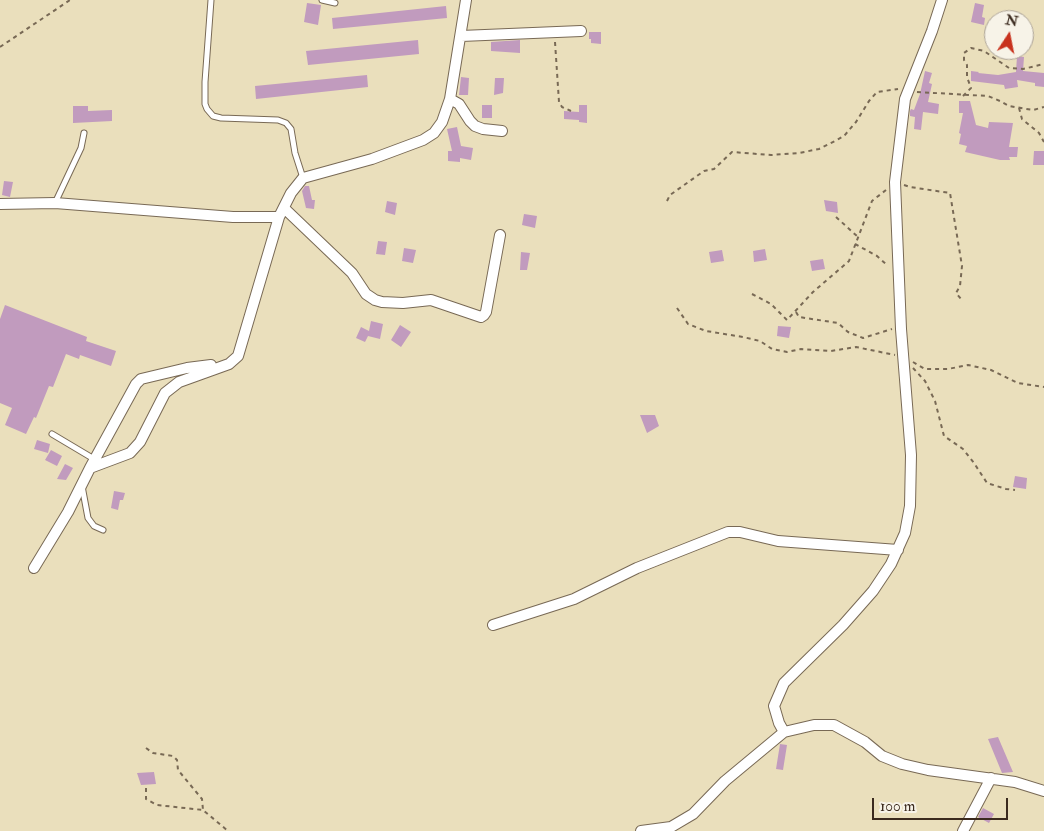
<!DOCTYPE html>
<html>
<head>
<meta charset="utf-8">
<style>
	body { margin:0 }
	#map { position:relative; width:1044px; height:831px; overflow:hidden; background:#eadfbc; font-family:"IM FELL Double Pica",serif }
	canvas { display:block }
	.north { position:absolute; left:984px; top:10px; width:50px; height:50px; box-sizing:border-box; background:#f7f3e8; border:1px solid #aca397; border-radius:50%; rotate:11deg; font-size:14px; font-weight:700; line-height:20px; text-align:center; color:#3b2a1e }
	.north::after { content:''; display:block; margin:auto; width:18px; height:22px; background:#c8321e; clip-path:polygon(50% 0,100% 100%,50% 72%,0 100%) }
	.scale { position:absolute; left:872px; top:798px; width:136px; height:22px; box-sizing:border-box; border:2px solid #3b2a1e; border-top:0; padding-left:6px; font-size:15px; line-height:18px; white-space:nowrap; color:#3b2a1e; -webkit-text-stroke:4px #f7f3e8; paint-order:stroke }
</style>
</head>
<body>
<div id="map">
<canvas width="1044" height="831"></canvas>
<div class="north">N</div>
<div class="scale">100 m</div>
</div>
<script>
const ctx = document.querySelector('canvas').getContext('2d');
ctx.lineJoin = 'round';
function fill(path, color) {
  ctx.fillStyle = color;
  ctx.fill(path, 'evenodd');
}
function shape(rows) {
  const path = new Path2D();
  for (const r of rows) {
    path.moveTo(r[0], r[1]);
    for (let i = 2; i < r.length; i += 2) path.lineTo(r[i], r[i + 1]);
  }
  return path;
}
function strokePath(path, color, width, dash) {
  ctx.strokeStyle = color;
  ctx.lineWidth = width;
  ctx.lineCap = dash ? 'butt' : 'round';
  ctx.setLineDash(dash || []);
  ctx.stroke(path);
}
fill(shape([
	[307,3,321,5,318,25,304,22],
	[975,3,984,5,982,17,985,18,984,25,971,22],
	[446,6,447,18,333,29,332,18],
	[589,32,601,32,601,44,591,43,591,39,589,39],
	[418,40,419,54,308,65,306,51],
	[520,40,520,53,491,51,491,42],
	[1017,56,1024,57,1023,71,1044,73,1044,87,1035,86,1035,83,1017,80,1018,87,1005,89,1004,85,971,81,971,71,979,72,978,73,998,75,1016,72],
	[925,71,932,73,929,83,932,84,928,102,939,104,938,114,923,112,921,130,914,129,915,117,910,116,910,111,911,109,914,110,920,94],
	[367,75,368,87,256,99,255,86],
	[461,77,469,78,468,95,459,95],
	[495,78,504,78,503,93,494,95],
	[959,101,970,101,976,125,988,128,989,122,1013,123,1009,147,1018,147,1017,157,1009,157,1010,160,1000,160,965,152,967,146,959,144,961,134,959,133,963,113,959,113],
	[482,105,492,105,492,118,482,118],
	[579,105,587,105,587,123,579,122,579,120,564,119,564,111,579,112],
	[73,106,88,106,88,111,112,110,112,121,73,123],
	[457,127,461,146,473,148,471,160,460,158,460,162,448,161,448,151,452,151,447,129],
	[1034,151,1044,151,1044,165,1033,165],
	[4,181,13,182,10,197,2,195],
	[305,186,309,186,312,200,315,200,314,209,306,208,302,191],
	[824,200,837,202,838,213,826,211],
	[387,201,397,203,395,215,385,212],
	[524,214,537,216,535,228,522,225],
	[378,241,387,242,385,255,376,254],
	[404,248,416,250,413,263,402,261],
	[765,249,767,260,754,262,753,251],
	[722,250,724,261,711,263,709,252],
	[521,252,530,253,527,270,520,270],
	[823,259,825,269,812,271,810,261],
	[5,305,87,337,86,341,116,351,111,366,80,355,79,359,66,354,53,387,49,386,36,418,34,417,26,434,5,425,12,408,0,403,0,319],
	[371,321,383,324,380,339,368,336,365,342,356,338,361,327,369,331],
	[400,325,411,332,401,347,391,340],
	[778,326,791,327,789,338,777,336],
	[640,415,655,415,659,426,647,433],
	[37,440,50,444,48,453,34,449],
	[51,450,62,456,57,466,45,460],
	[65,464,73,468,66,480,57,479],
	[1015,476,1027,478,1026,489,1013,487],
	[114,491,125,493,123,500,120,500,118,510,111,508],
	[998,737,1013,772,1002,773,988,739],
	[780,744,787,745,783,770,776,769],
	[154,772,156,784,141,785,137,773],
	[983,808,994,814,989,823,978,817]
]), '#c19bbe');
const lane = shape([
	[211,0,205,82,205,104,207,109,213,116,221,118,278,120,286,123,291,129,295,153,303,178],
	[322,0,335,3],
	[55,203,81,148,84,133],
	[52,434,94,459],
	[82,486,88,518,94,526,103,530]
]);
const street = shape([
	[461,36,581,31],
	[450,99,459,104,470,121,475,126,483,129,502,131],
	[0,204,55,203,233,217,279,217],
	[284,208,352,273,366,294,375,300,382,302,403,303,431,300,481,317,484,315,486,312,500,235],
	[90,468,136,384,141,379,187,368,211,365],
	[34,568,68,512,90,468,130,453,140,442,165,393,179,382,229,364,238,356,279,217,291,193,303,178,372,159,423,140,434,133,442,122,450,99,466,0],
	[493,625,574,599,637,568,728,532,740,532,778,541,898,550],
	[784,732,779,723,774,706,784,683,843,625,873,591,891,564,905,533,910,506,911,455,901,329,895,182,905,99,932,31,942,0],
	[641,831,671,827,693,814,725,781,784,732,814,725,834,725,865,742,882,756,902,764,928,770,1015,782,1044,791],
	[963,831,991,778]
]);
strokePath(lane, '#786955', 7);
strokePath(street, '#786955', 12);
strokePath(shape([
	[555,42,559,102,562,107,571,111],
	[0,47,70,0],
	[917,92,988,96,1000,101,1009,106,1033,110,1044,107],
	[963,96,971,88,967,77,967,65,964,60,964,53,971,48,984,51,1009,68,1023,69,1044,64],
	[1019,108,1022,119,1039,133,1044,142],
	[904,185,910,187,950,193,962,266,960,286,956,293,961,299],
	[667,201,670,195,704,171,714,169,732,152,771,155,799,153,819,149,835,141,844,136,856,122,869,101,877,92,898,89],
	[836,217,858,237],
	[855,244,877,256,888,266],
	[752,294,771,304,787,320,813,292,849,261,872,201,886,190],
	[677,308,688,324,706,331,743,337,760,341,772,349,787,352,801,349,831,351,856,347,895,355],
	[796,312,799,317,838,323,848,332,863,338,892,329],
	[913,362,925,369,948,369,968,365,991,370,1018,383,1044,387],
	[913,368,925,381,935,401,944,436,963,449,974,463,987,483,1006,489,1015,490],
	[146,748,153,753,173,756,177,760,178,770,202,799,203,810],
	[146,788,146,799,157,805,203,810,228,831]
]), '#786955', 2, [4, 4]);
strokePath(lane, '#fff', 5);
strokePath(street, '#fff', 10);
</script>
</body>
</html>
